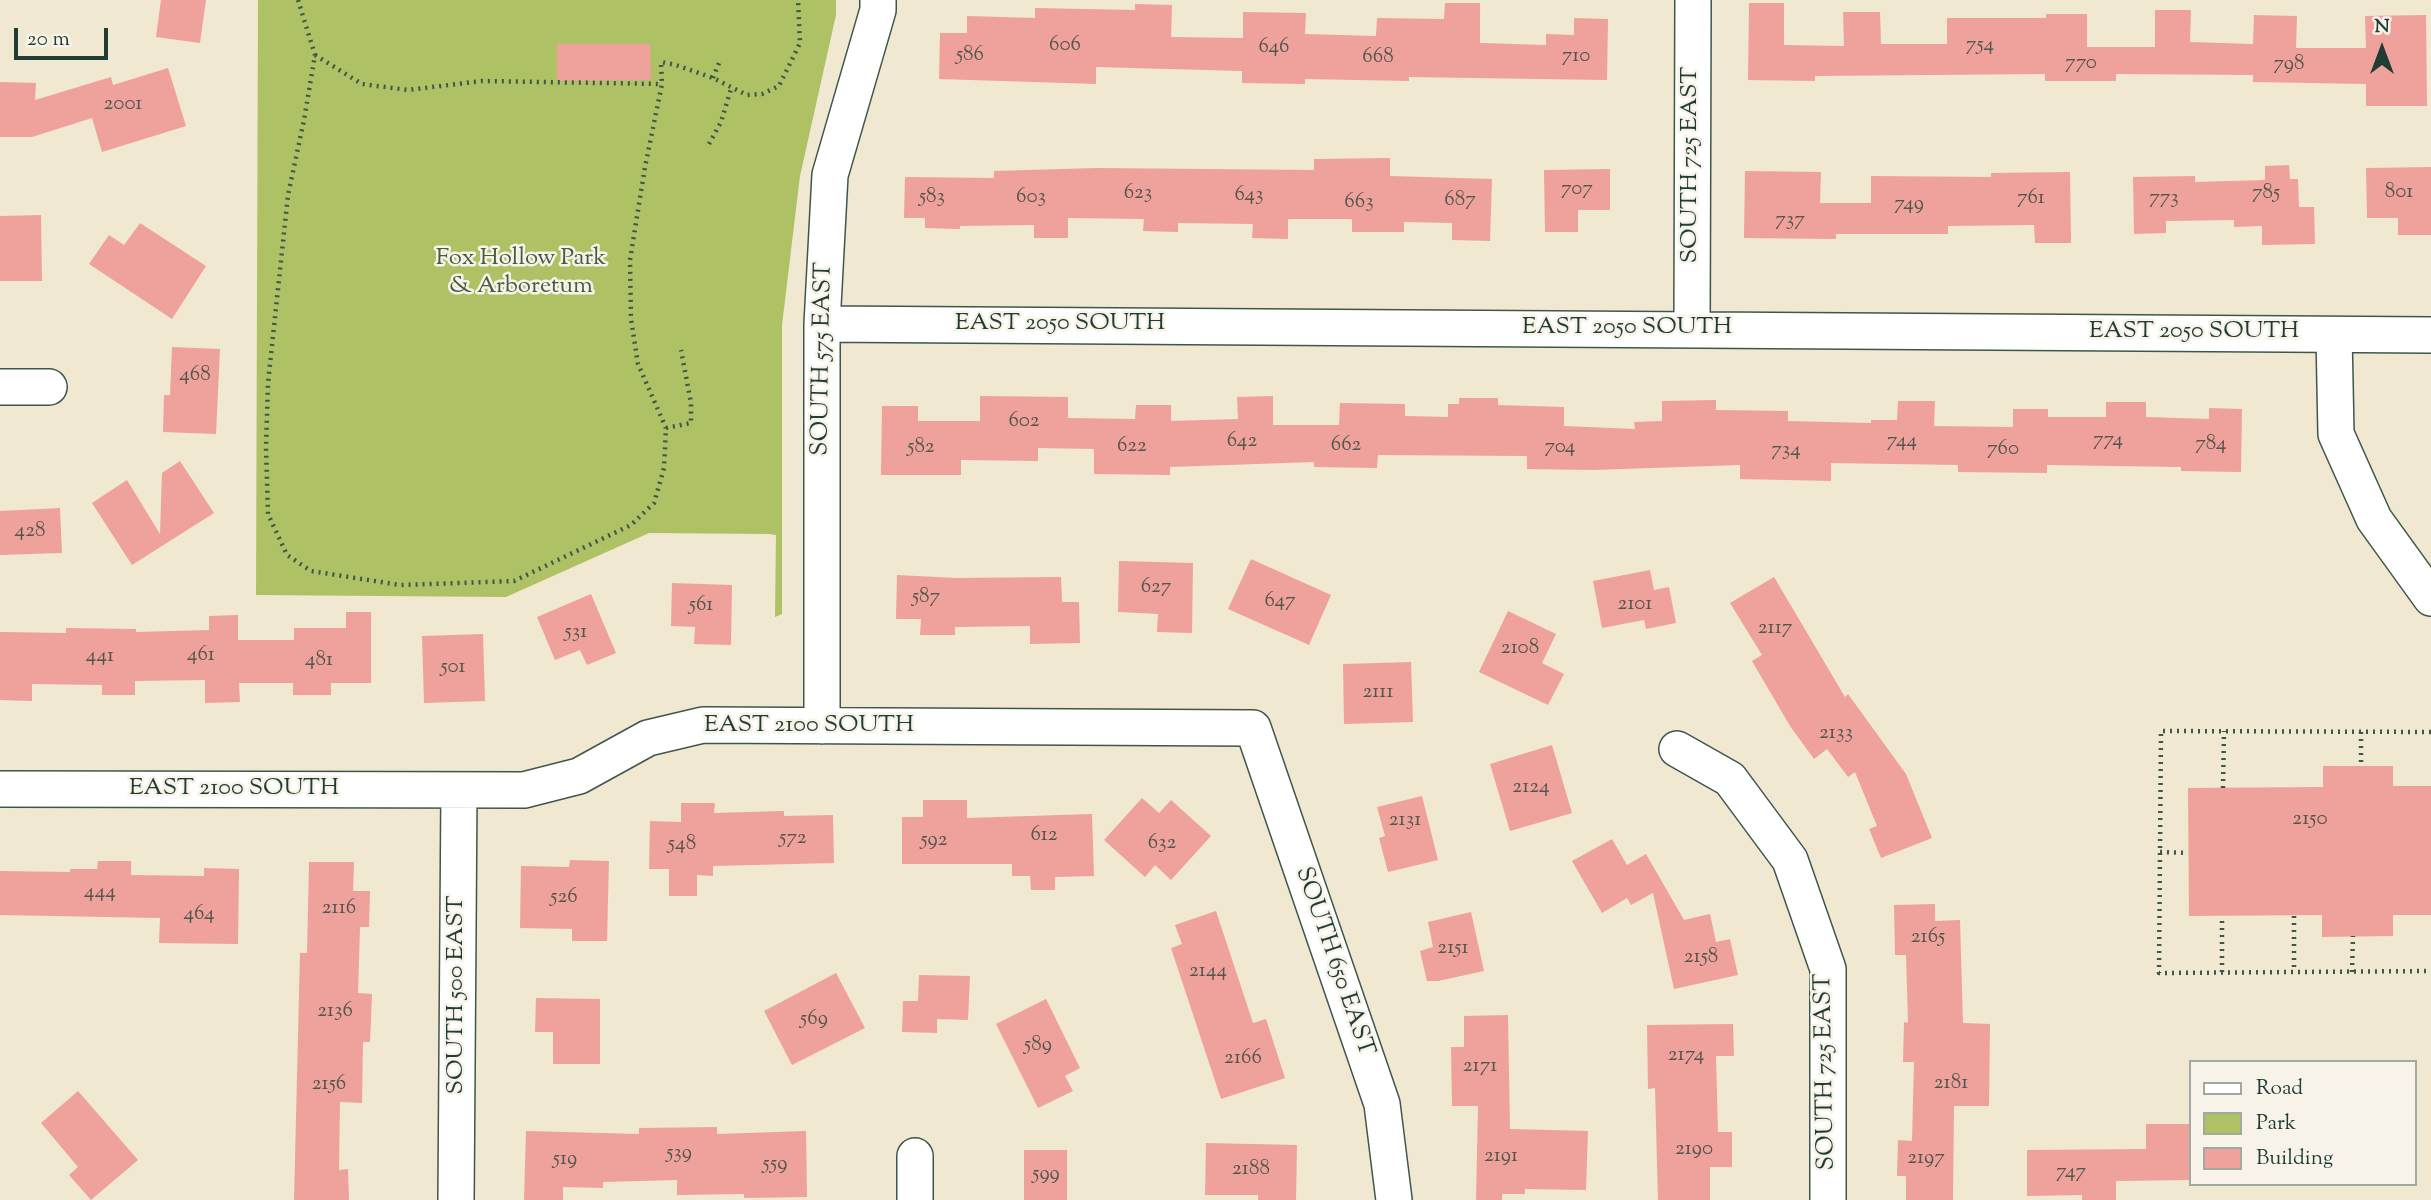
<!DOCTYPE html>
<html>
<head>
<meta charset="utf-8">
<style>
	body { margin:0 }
	#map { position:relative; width:2431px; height:1200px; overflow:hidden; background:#f0e8d0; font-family:"Sorts Mill Goudy",serif }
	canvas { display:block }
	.legend { position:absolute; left:2189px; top:1060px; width:228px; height:126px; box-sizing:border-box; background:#f7f3e8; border:2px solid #a1aaa0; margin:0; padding:9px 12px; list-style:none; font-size:21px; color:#1f3d34 }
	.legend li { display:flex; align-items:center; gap:14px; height:35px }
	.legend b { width:35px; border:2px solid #a1aaa0 }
	.north { position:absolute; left:2347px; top:14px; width:70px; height:70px; -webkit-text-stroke:5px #f7f3e8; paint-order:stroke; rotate:0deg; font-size:19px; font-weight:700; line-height:28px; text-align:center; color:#1f3d34 }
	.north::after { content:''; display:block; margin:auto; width:24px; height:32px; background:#1f3d34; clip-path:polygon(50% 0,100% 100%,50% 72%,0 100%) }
	.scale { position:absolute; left:14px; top:28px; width:94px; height:32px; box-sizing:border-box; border:4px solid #1f3d34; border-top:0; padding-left:9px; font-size:21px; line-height:24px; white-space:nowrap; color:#1f3d34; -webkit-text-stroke:5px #f7f3e8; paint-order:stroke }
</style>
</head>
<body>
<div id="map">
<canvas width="2431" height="1200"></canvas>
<ul class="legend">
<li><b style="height:9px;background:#fff"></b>Road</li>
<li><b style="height:19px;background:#afc165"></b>Park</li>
<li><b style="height:19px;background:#efa19c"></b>Building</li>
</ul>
<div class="north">N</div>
<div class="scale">20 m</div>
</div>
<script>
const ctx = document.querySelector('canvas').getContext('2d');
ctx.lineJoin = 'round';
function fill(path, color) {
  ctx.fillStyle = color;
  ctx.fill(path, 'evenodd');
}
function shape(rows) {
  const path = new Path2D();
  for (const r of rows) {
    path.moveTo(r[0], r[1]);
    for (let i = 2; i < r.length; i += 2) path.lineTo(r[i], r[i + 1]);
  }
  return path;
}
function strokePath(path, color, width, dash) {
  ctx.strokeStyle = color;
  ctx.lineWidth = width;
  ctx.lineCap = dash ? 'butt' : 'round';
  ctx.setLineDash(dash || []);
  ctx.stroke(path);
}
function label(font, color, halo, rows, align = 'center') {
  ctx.font = font + ' "Sorts Mill Goudy",serif';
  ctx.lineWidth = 5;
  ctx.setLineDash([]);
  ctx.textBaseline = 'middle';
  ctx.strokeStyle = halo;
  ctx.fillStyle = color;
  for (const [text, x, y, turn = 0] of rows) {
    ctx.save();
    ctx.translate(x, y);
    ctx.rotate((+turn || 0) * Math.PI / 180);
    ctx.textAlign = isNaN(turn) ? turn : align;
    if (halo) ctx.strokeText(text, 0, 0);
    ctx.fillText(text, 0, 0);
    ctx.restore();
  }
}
fill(shape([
	[258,0,836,0,836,15,800,176,782,325,782,614,775,617,776,535,769,534,649,533,506,597,256,595]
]), '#afc165');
fill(shape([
	[161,0,206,0,200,43,156,37],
	[1445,3,1480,3,1480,43,1546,45,1546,34,1574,35,1574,18,1608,19,1607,80,1409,77,1409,81,1305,79,1305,84,1242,83,1242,71,1096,67,1096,84,939,79,940,33,967,33,967,16,1035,18,1035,8,1135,10,1135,4,1172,5,1171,37,1243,38,1243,12,1306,13,1305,34,1376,36,1377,18,1444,19],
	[1749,3,1784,3,1784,45,1844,46,1843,12,1880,12,1881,44,1947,44,1947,18,2046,18,2046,14,2087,14,2087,47,2155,47,2155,10,2191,10,2190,42,2253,44,2254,15,2297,16,2296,48,2366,48,2365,16,2426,15,2427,106,2366,106,2366,84,2253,82,2253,75,2116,74,2116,81,2045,81,2045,74,1815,76,1815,81,1748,80],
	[557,44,650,44,651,80,557,81],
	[168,68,186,126,102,152,92,118,32,137,0,137,0,82,36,83,35,100,111,77,113,85],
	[1390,158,1390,176,1492,179,1490,241,1452,240,1452,223,1404,222,1404,232,1352,232,1352,219,1288,219,1288,239,1252,238,1253,224,1178,223,1178,232,1143,231,1144,219,1068,218,1068,238,1034,238,1034,225,960,226,960,229,925,228,925,218,904,218,905,177,994,178,994,171,1097,168,1314,170,1314,159],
	[2289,165,2290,179,2298,179,2299,207,2314,207,2315,244,2262,245,2262,226,2234,227,2234,220,2166,221,2166,233,2134,234,2133,177,2195,176,2195,182,2265,180,2265,166],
	[2431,167,2431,235,2398,235,2398,218,2367,218,2366,168],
	[1610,169,1610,210,1578,210,1578,232,1545,232,1544,170],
	[1745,171,1821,172,1820,203,1871,203,1871,176,1991,177,1991,173,2070,172,2071,243,2035,243,2034,225,1948,226,1948,234,1836,234,1836,239,1744,238],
	[41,215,42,281,0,281,0,216],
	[140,223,206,266,172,319,89,264,109,235,124,245],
	[172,347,220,349,216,434,163,432,164,395,170,395],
	[980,396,1068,397,1068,418,1135,419,1136,405,1171,405,1171,421,1238,419,1237,397,1273,396,1273,425,1339,425,1340,403,1405,404,1405,416,1448,417,1448,404,1459,404,1459,398,1498,398,1498,405,1564,407,1564,426,1635,429,1634,422,1662,421,1662,401,1716,400,1716,410,1788,411,1788,421,1871,423,1871,420,1897,420,1898,401,1935,401,1934,426,2013,427,2013,409,2048,409,2048,417,2106,417,2106,402,2146,402,2146,417,2209,419,2209,408,2242,409,2241,472,2181,471,2181,467,2047,465,2047,473,1958,472,1958,465,1831,463,1831,481,1740,479,1740,465,1593,470,1527,469,1527,456,1378,455,1377,468,1314,467,1314,462,1170,467,1170,475,1094,474,1094,449,1038,448,1038,461,961,460,961,475,881,475,882,406,918,406,918,421,980,421],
	[180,461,214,513,132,565,92,503,127,480,160,534,162,473],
	[60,508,62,553,0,555,0,511],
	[1251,559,1331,595,1309,645,1228,609],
	[1119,561,1193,563,1192,633,1157,632,1158,614,1118,612],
	[1650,570,1654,590,1669,587,1676,623,1646,629,1644,620,1602,628,1593,581],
	[897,575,956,578,1061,577,1062,602,1079,602,1080,643,1030,644,1030,626,955,627,955,635,920,635,921,619,896,619],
	[1774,577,1845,697,1848,694,1906,774,1932,838,1881,858,1869,829,1877,826,1855,772,1848,777,1827,749,1814,759,1790,726,1752,661,1762,655,1730,603],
	[672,583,732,585,731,645,694,644,695,627,671,626],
	[591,594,616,653,587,665,580,650,555,660,537,617],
	[1508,611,1556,634,1542,663,1564,674,1548,705,1479,672],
	[346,612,371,612,371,683,331,683,331,695,293,695,293,683,239,683,240,702,205,703,205,680,135,681,135,695,102,695,102,685,32,684,32,701,0,700,0,632,66,633,66,628,136,629,136,632,209,630,209,616,238,615,238,640,294,640,294,628,346,628],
	[483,634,485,701,424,703,422,636],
	[1411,662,1413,722,1344,724,1343,664],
	[1552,745,1572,813,1510,831,1490,764],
	[2323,766,2393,766,2393,786,2431,786,2431,915,2393,915,2393,936,2322,937,2322,915,2189,916,2188,788,2323,787],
	[1422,796,1438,860,1388,872,1379,838,1385,836,1377,807],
	[1142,798,1159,813,1171,800,1211,836,1171,880,1155,865,1145,877,1104,840],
	[923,800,967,800,967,818,1092,814,1094,876,1055,877,1055,890,1031,890,1030,876,1012,876,1012,864,902,864,902,817,923,817],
	[681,803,715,803,714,813,784,811,784,816,833,815,834,863,713,866,713,876,697,875,697,896,669,896,669,869,649,869,650,821,681,822],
	[1612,839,1627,865,1646,854,1684,920,1710,914,1716,942,1730,939,1738,975,1674,989,1653,893,1631,905,1627,898,1602,913,1572,861],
	[570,860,609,861,607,941,572,941,572,929,520,928,521,866,569,867],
	[98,861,131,861,131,875,204,876,204,868,239,869,238,944,159,943,160,918,0,915,0,871,70,872,70,869,97,869],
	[309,862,354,862,353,891,370,891,369,927,360,927,358,993,372,994,370,1042,363,1042,362,1103,340,1102,339,1170,348,1169,349,1200,294,1200,300,953,307,953],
	[1935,904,1935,921,1960,920,1963,1023,1990,1024,1989,1106,1954,1106,1953,1200,1906,1200,1906,1176,1897,1176,1898,1140,1912,1141,1914,1062,1903,1062,1904,1022,1908,1023,1906,955,1895,955,1894,905],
	[1216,911,1253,1023,1266,1019,1285,1078,1221,1099,1171,948,1182,944,1175,925],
	[1471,912,1484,971,1438,981,1427,981,1420,951,1433,947,1428,922],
	[836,973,865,1028,792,1065,764,1011],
	[919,975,970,976,968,1020,937,1019,937,1033,902,1032,903,1001,918,1001],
	[536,998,600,999,600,1064,553,1064,553,1032,535,1032],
	[1046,999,1080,1068,1065,1076,1073,1091,1038,1108,996,1024],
	[1508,1015,1510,1129,1588,1131,1586,1190,1525,1189,1525,1194,1502,1194,1502,1200,1476,1200,1478,1106,1452,1106,1451,1047,1464,1047,1464,1016],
	[1733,1024,1734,1056,1716,1056,1718,1132,1732,1132,1732,1167,1710,1167,1710,1200,1658,1200,1655,1088,1648,1089,1647,1025],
	[78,1091,138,1160,91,1200,69,1175,78,1167,41,1123],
	[2146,1124,2191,1124,2191,1180,2116,1181,2116,1200,2082,1200,2082,1195,2027,1196,2027,1150,2146,1149],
	[717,1127,717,1134,806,1131,807,1197,744,1198,744,1194,677,1195,677,1180,603,1182,603,1188,563,1187,563,1200,524,1200,526,1131,639,1134,639,1128],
	[1206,1143,1297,1145,1296,1200,1258,1200,1258,1195,1205,1195],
	[1024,1150,1067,1150,1067,1200,1024,1200]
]), '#efa19c');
const minor = shape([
	[822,324,2431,335],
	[1692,329,1693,0],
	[2334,335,2336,434,2374,519,2431,598],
	[0,387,49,387],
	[822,726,822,324,830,175,878,10,878,0],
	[1677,749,1730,779,1790,860,1828,969,1828,1200],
	[0,789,524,790,579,776,648,738,703,725,1253,728,1382,1104,1394,1200],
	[915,1156,915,1200],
	[456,1200,459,790]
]);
strokePath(minor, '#3e574b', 38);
strokePath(shape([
	[298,0,315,55,304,120,288,195,268,383,266,448,268,514,287,555,311,571,400,585,514,581,631,525,654,503,664,468,666,428,638,364,631,319,630,260,645,167,662,84,661,62,676,65,713,78,747,95,762,94,779,86,800,43,798,0],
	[315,55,362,84,408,90,482,81,662,84],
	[713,78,719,63],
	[709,144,721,122,731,89],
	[666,428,691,423,691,403,681,350],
	[2361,732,2361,766],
	[2431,732,2161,731,2159,973,2431,971],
	[2223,788,2224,731],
	[2160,852,2188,853],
	[2294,916,2294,972],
	[2222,972,2222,916],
	[2352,972,2353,936]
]), '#3e574b', 4.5, [2, 5]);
strokePath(minor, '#fff', 35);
label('21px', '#53564e', null, [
	["606",1065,46],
	["754",1980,46],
	["646",1274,48],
	["586",970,56],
	["710",1576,57],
	["668",1378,58],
	["770",2081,64],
	["798",2289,65],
	["2001",123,105],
	["707",1577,190],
	["801",2399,193],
	["623",1138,194],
	["785",2266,194],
	["643",1249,196],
	["583",932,198],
	["603",1031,198],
	["761",2031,199],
	["773",2164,199],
	["687",1460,201],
	["663",1359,203],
	["749",1909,205],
	["737",1790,221],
	["468",195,376],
	["602",1024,422],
	["774",2108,441],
	["642",1242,442],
	["744",1902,442],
	["784",2211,445],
	["662",1346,446],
	["622",1132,447],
	["582",921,448],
	["704",1560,448],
	["760",2003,450],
	["734",1786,451],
	["428",30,532],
	["627",1156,588],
	["587",926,598],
	["647",1280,602],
	["2101",1635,605],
	["561",701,606],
	["2117",1775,629],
	["531",576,633],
	["2108",1520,649],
	["461",201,656],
	["441",100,657],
	["481",319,661],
	["501",453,668],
	["2111",1378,693],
	["2133",1836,734],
	["2124",1531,788],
	["2150",2310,820],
	["2131",1405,821],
	["612",1044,836],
	["572",793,839],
	["592",934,841],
	["632",1162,844],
	["548",682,845],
	["444",100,893],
	["526",564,898],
	["2116",339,909],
	["464",199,915],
	["2165",1928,938],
	["2151",1453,949],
	["2158",1701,958],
	["2144",1208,972],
	["2136",335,1012],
	["569",814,1020],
	["589",1038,1046],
	["2174",1686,1056],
	["2166",1243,1059],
	["2171",1480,1067],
	["2181",1951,1084],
	["2156",329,1085],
	["2190",1694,1150],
	["539",679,1154],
	["2191",1501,1157],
	["2197",1926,1159],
	["519",565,1160],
	["559",775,1165],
	["2188",1251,1170],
	["747",2071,1173],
	["599",1046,1175]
]);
label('24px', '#1f3d34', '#f7f3e8', [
	["SOUTH 725 EAST",1692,165,-90],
	["EAST 2050 SOUTH",1060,325],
	["EAST 2050 SOUTH",1627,329],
	["EAST 2050 SOUTH",2194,333],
	["SOUTH 575 EAST",824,359,-89],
	["EAST 2100 SOUTH",809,727],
	["EAST 2100 SOUTH",234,790],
	["SOUTH 650 EAST",1333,962,71],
	["SOUTH 500 EAST",458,995,-90],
	["SOUTH 725 EAST",1827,1072,-91]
]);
label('24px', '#435e40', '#f7f3e8', [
	["Fox Hollow Park",521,260],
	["& Arboretum",521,288]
]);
</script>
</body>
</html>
